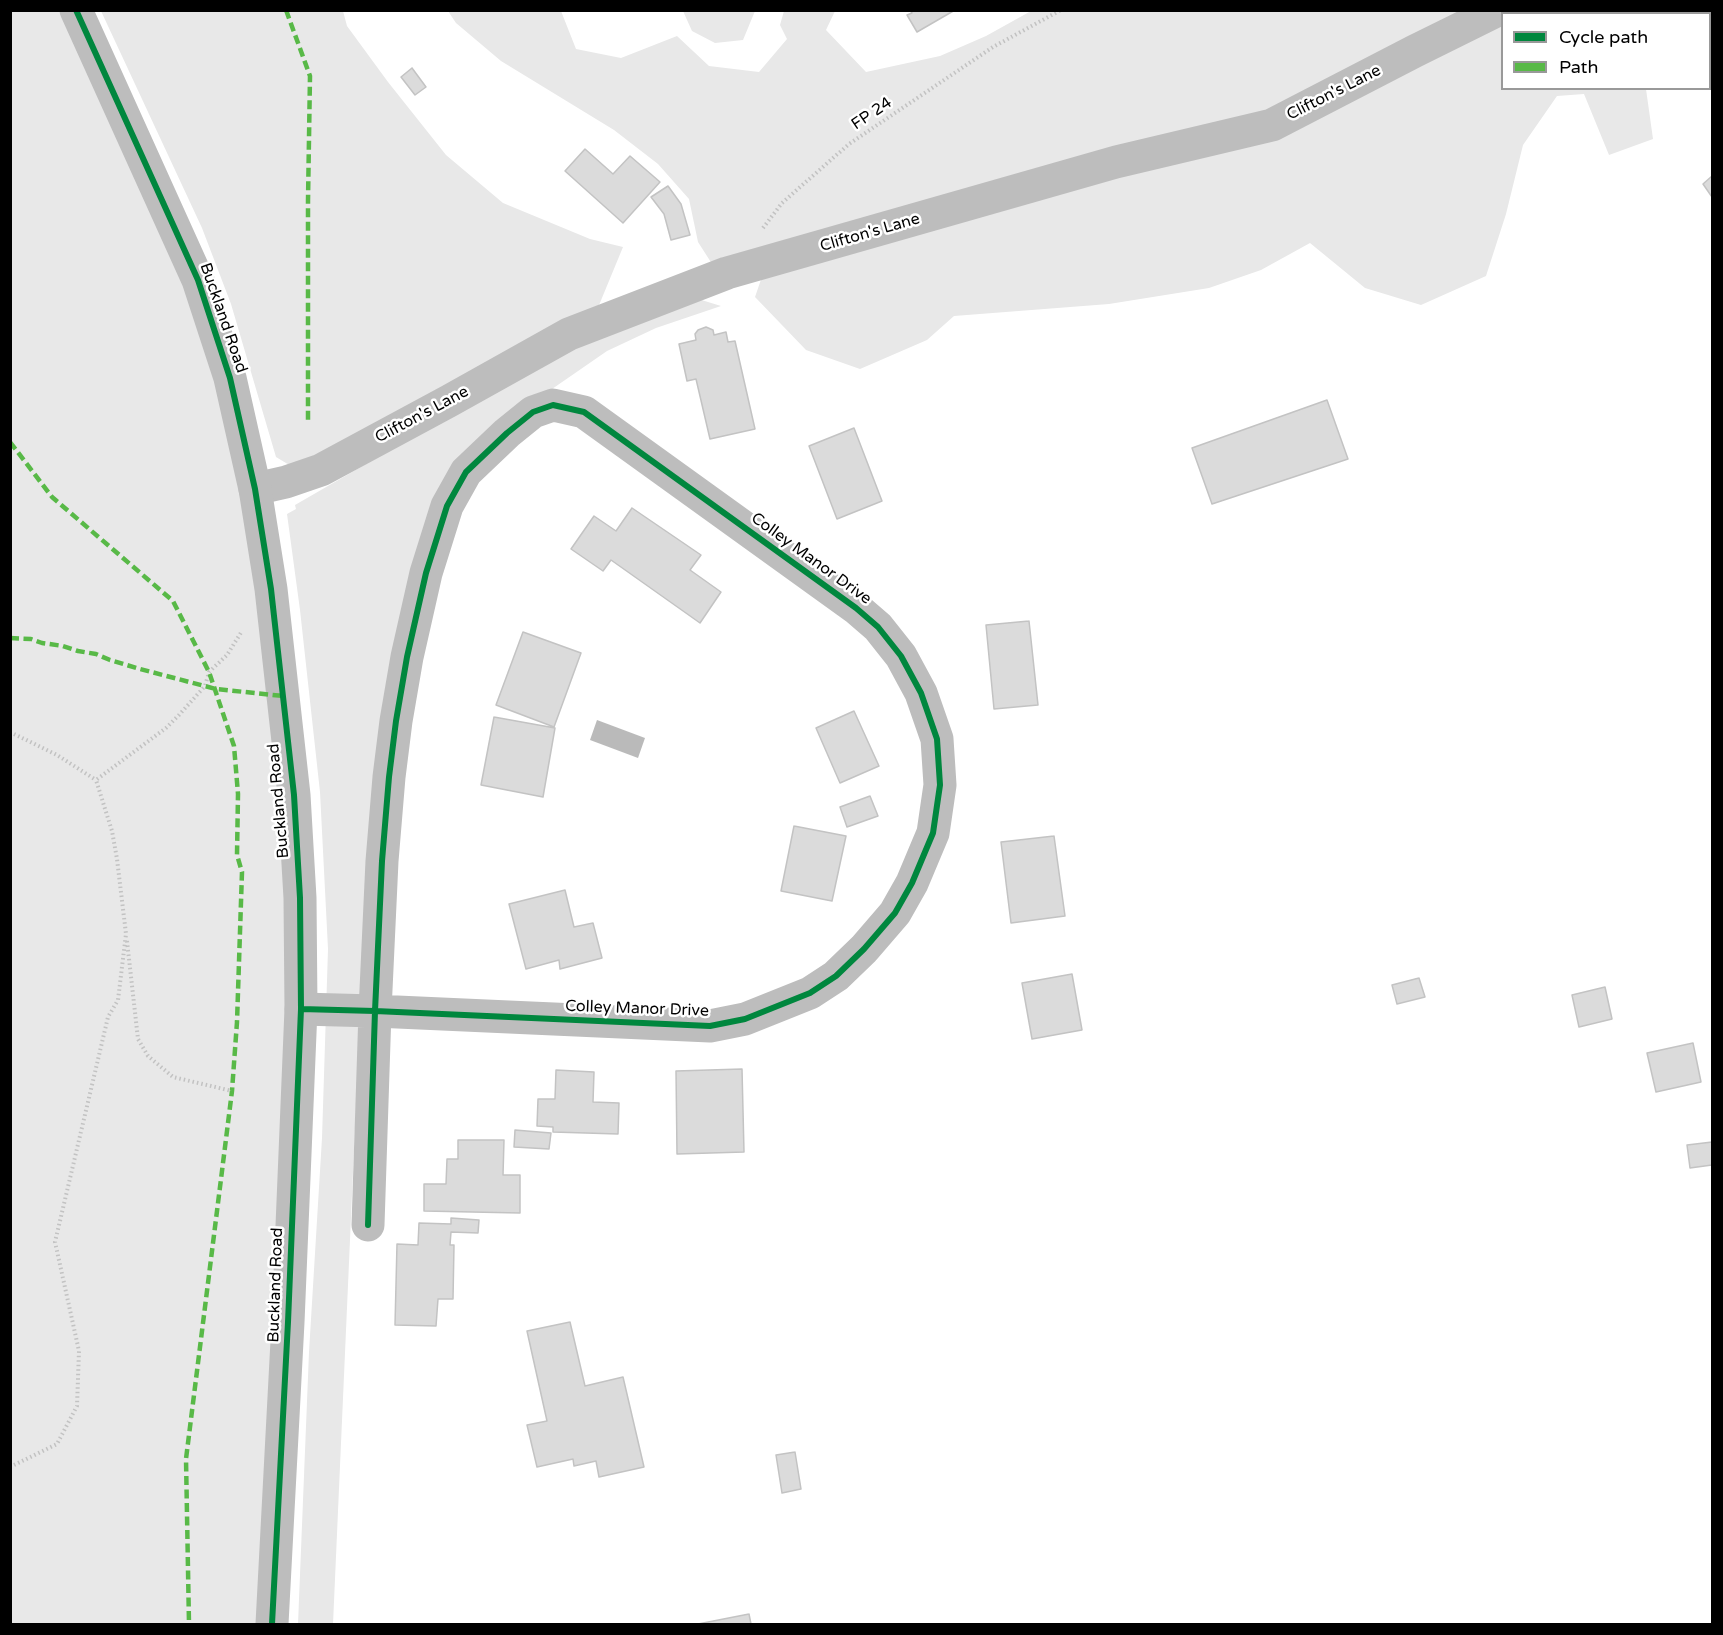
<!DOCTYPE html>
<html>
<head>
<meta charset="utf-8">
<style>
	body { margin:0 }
	#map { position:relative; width:1723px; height:1635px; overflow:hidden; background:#fff; font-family:"Varela Round",sans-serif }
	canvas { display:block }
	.frame { position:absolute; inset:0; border:12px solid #000; pointer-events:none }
	.legend { position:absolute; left:1501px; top:12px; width:210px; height:78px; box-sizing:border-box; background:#fff; border:2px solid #999; margin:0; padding:8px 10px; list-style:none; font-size:18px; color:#000 }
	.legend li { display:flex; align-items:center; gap:12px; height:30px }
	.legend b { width:30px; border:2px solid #999 }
</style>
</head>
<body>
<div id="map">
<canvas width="1723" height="1635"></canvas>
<div class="frame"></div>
<ul class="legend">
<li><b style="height:8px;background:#00873e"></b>Cycle path</li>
<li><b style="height:8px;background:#58b947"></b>Path</li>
</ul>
</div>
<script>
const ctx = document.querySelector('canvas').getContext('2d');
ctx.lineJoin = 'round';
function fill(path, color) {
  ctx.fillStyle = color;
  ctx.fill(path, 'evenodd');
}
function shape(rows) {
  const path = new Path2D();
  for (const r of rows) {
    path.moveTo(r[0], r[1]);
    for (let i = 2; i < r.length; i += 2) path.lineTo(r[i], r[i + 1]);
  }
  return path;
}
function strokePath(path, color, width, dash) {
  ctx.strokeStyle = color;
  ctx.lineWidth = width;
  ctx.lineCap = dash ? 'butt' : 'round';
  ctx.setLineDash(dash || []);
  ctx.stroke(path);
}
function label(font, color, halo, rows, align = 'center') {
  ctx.font = font + ' "Varela Round",sans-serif';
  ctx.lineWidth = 5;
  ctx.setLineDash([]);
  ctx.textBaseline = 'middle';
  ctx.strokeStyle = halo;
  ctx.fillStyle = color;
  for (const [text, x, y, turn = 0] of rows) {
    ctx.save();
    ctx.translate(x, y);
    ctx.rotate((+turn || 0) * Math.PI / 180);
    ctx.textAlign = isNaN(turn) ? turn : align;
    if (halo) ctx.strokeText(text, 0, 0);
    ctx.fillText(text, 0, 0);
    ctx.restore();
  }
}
fill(shape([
	[10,11,76,11,230,378,294,795,272,1624,11,1624],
	[101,11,343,11,347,26,388,82,446,155,503,203,590,239,623,247,597,310,327,451,291,466,276,457,231,304,202,228],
	[448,11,561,11,576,49,621,58,677,36,709,66,759,72,787,39,780,25,784,11,835,11,826,30,866,72,940,56,986,36,1031,11,1485,11,1263,117,714,267,698,242,689,199,658,164,614,130,501,61,456,23],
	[683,11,755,11,743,40,715,43,692,31],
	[1502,18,1502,88,1646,89,1653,139,1609,155,1584,94,1557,96,1523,145,1506,214,1486,276,1421,305,1365,288,1310,243,1261,270,1209,288,1109,304,954,316,927,340,860,369,806,350,755,297,765,268,1113,171],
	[695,298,721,306,656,328,607,351,526,407,449,480,358,1059,333,1624,298,1624,309,1352,322,1138,328,949,320,792,300,610,287,514,296,509,295,505,515,378,643,316]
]), '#e8e8e8');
fill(shape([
	[597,720,645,738,638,758,590,740]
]), '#bababa');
const building = shape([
	[910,10,955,10,917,32,907,15,912,13,910,10],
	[412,68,426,87,415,95,401,77,412,68],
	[585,149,613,174,630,156,660,182,623,223,565,171,585,149],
	[1712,176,1712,197,1703,184,1712,176],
	[668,186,681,204,690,235,671,240,664,214,651,197,668,186],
	[706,327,713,330,714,335,726,332,728,342,735,341,755,429,710,439,696,379,687,381,679,344,696,340,695,334,698,330,706,327],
	[1327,400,1348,459,1212,504,1192,448,1327,400],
	[854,428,882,501,837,519,809,446,854,428],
	[632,508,701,555,690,570,721,592,700,623,611,560,603,571,571,549,594,516,616,531,632,508],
	[1029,621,1038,705,994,709,986,625,1029,621],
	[523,632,581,653,554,727,496,705,523,632],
	[854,711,879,766,840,783,816,728,854,711],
	[494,717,555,728,543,797,481,785,494,717],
	[870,796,878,816,847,827,840,807,870,796],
	[794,826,846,836,832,901,781,891,794,826],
	[1054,836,1065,916,1011,923,1001,842,1054,836],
	[565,890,574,927,593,923,602,958,560,969,559,960,526,969,509,904,565,890],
	[1072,974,1082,1030,1032,1039,1022,983,1072,974],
	[1419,978,1425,997,1397,1004,1392,985,1419,978],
	[1605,987,1612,1019,1579,1027,1572,995,1605,987],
	[1693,1043,1701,1082,1656,1092,1647,1053,1693,1043],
	[742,1069,744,1152,677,1154,676,1071,742,1069],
	[556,1070,594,1072,593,1102,619,1103,618,1134,553,1132,553,1127,537,1126,538,1099,555,1099,556,1070],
	[515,1130,551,1133,549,1149,514,1147,515,1130],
	[458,1140,504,1140,503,1175,520,1175,520,1213,424,1211,424,1184,446,1184,447,1159,458,1159,458,1140],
	[1712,1142,1712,1165,1690,1168,1687,1145,1712,1142],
	[451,1218,479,1220,478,1233,451,1232,450,1245,454,1245,453,1299,438,1299,436,1326,395,1325,397,1244,418,1245,419,1223,451,1224,451,1218],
	[570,1322,585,1386,623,1377,644,1467,599,1477,596,1461,574,1466,573,1459,537,1467,527,1425,547,1421,527,1331,570,1322],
	[795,1452,801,1489,782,1493,776,1455,795,1452],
	[749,1614,751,1624,698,1624,749,1614]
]);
fill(building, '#dbdbdb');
strokePath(building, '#c3c3c3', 1.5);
strokePath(shape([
	[763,228,782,203,849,144,993,47,1061,10],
	[10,732,57,755,96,780],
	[127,941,138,1039,148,1056,173,1077,232,1091],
	[10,1467,57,1444,77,1406,79,1351,55,1242,108,1017,118,1000,126,934,117,859,112,831,96,780,166,728,179,715,205,686,209,672,227,655,242,631]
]), '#c2c2c2', 4, [1.5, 3]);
strokePath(shape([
	[255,489,286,482,321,470,449,401,569,334,727,273,1116,162,1272,125,1415,51,1498,10],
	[301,1009,375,1011,710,1026,745,1019,810,993,836,976,864,949,895,913,912,883,933,833,940,785,937,739,921,693,901,656,878,627,856,608,584,412,553,405,533,412,507,433,466,472,447,506,426,573,407,657,396,721,389,777,382,861,375,1011,368,1225]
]), '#bdbdbd', 33);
strokePath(shape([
	[76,10,198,280,230,378,255,489,271,589,294,795,300,898,301,1009,288,1322,272,1624]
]), '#bdbdbd', 33);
strokePath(shape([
	[286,10,310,76,308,201,308,421],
	[10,442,52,497,173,601,209,672,234,746,238,794,237,855,242,872,237,1022,232,1091,186,1459,189,1624],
	[10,638,31,639,42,643,63,646,78,651,96,654,110,660,140,669,216,689,283,696]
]), '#58b947', 4.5, [9, 4.5]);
strokePath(shape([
	[76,10,198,280,230,378,255,489,271,589,294,795,300,898,301,1009,288,1322,272,1624],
	[301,1009,375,1011,710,1026,745,1019,810,993,836,976,864,949,895,913,912,883,933,833,940,785,937,739,921,693,901,656,878,627,856,608,584,412,553,405,533,412,507,433,466,472,447,506,426,573,407,657,396,721,389,777,382,861,375,1011,368,1225]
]), '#00873e', 6);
label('16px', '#000', '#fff', [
	["Clifton's Lane",1334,93,-27],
	["FP 24",872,114,-34],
	["Clifton's Lane",870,233,-16],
	["Buckland Road",223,318,71],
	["Clifton's Lane",422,415,-28],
	["Colley Manor Drive",811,559,36],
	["Buckland Road",279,801,-95],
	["Colley Manor Drive",637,1009,2],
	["Buckland Road",276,1285,-88]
]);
</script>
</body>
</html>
